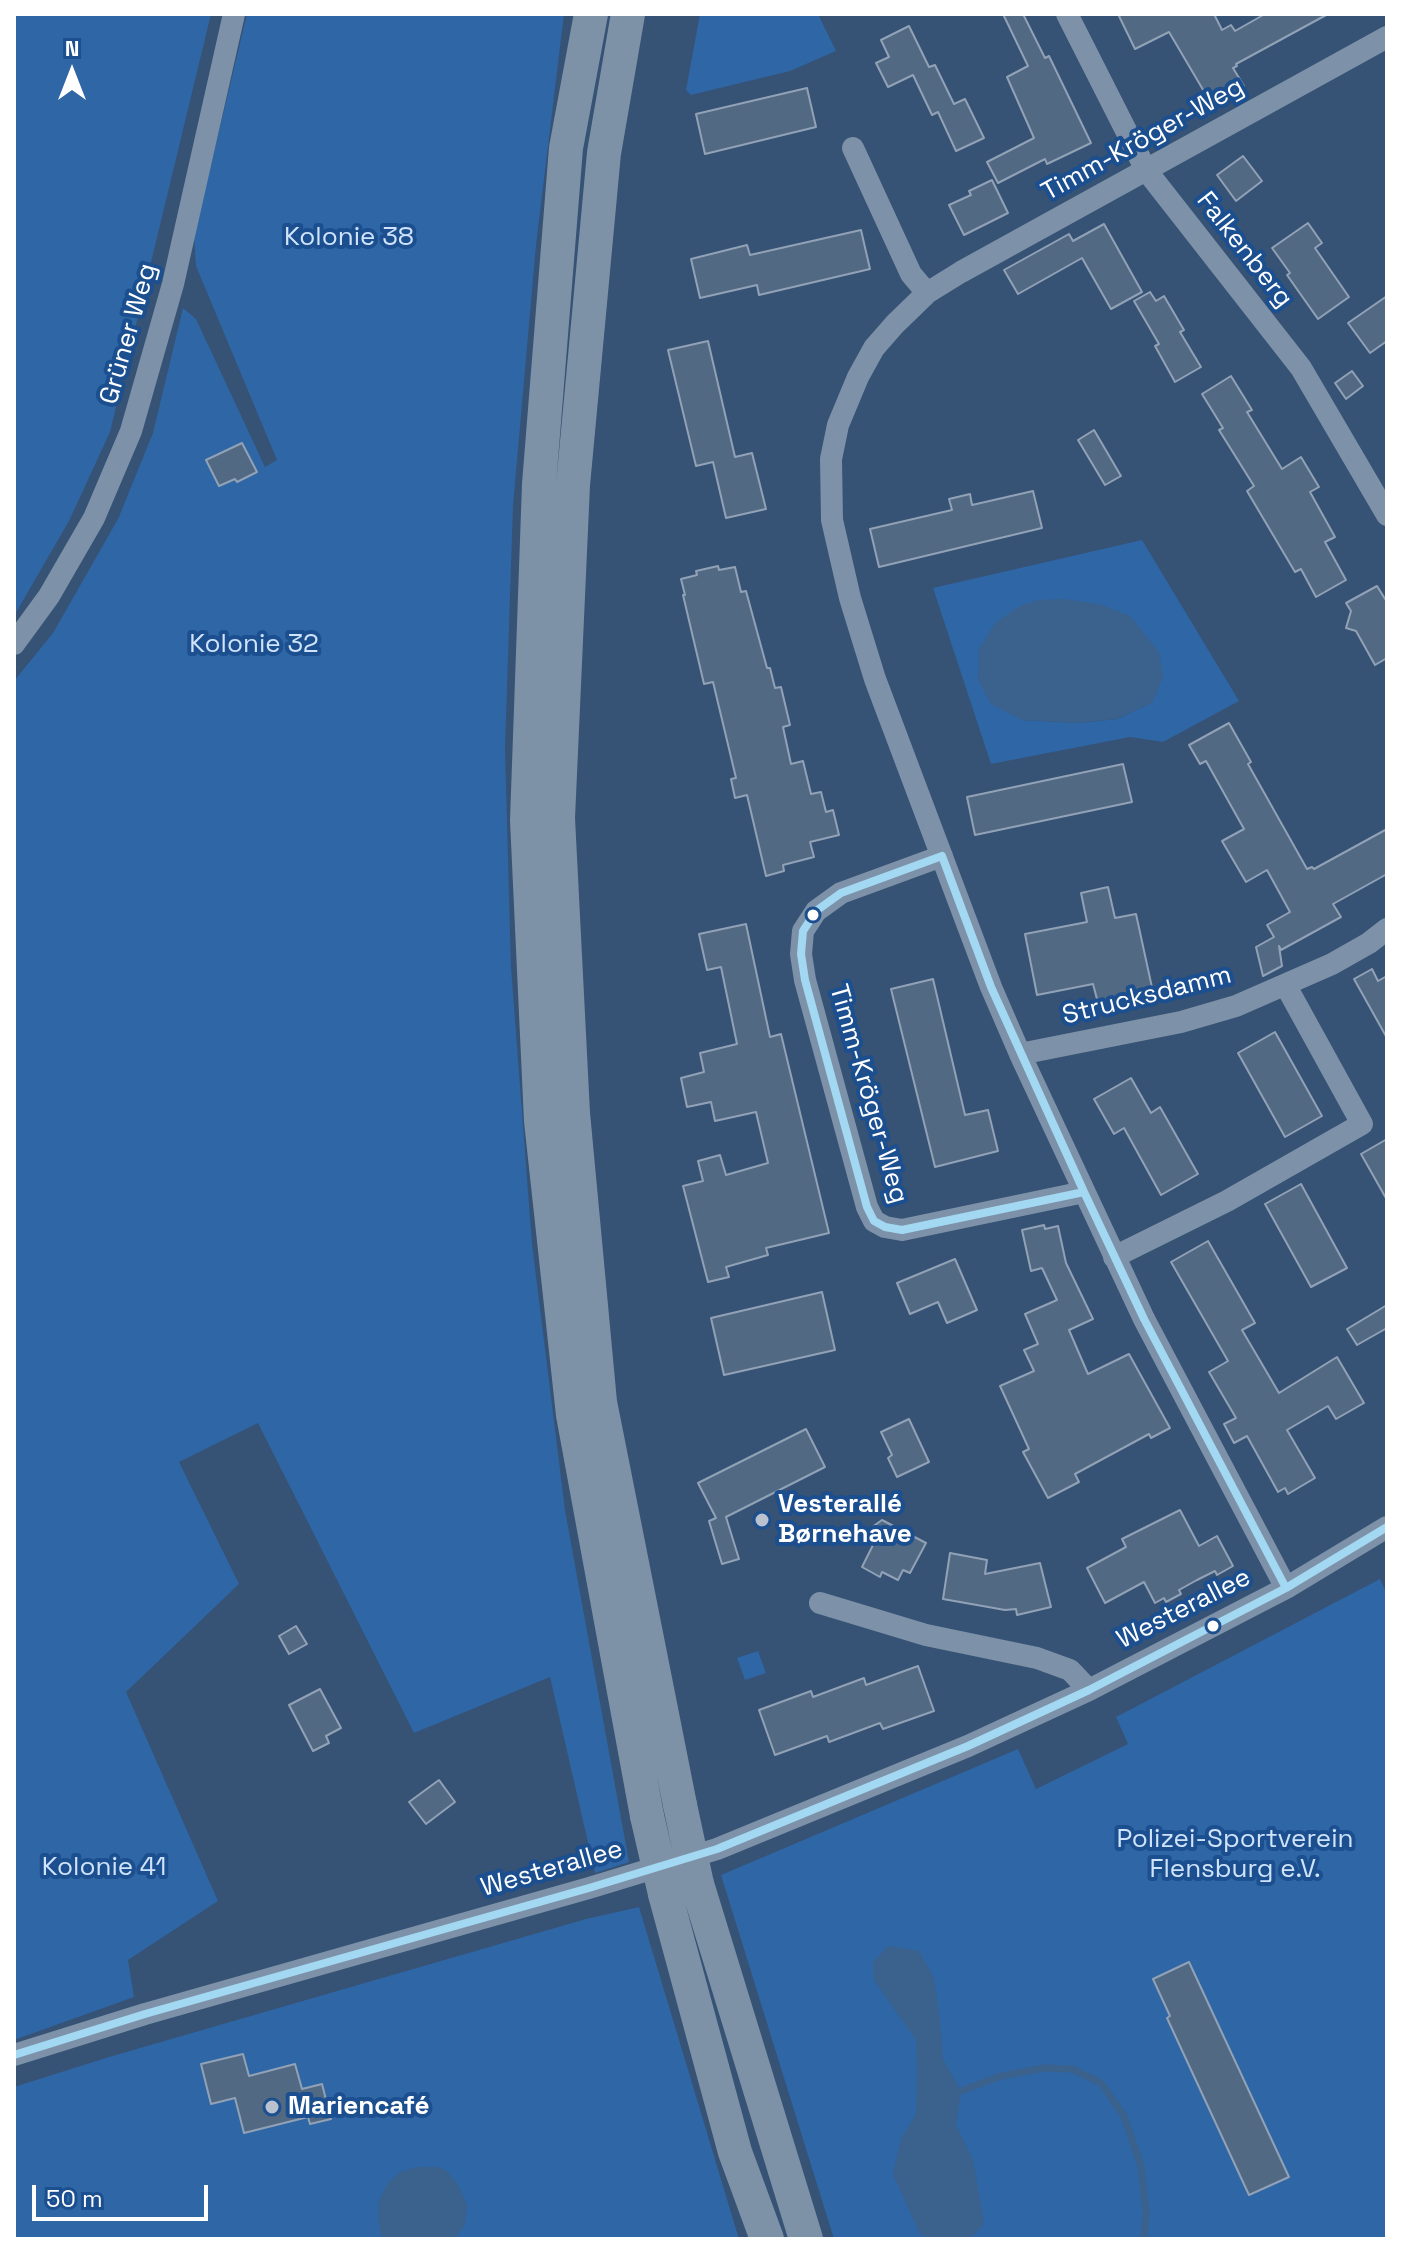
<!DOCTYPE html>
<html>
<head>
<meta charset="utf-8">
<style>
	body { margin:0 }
	#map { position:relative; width:1401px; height:2253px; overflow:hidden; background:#365274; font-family:"Space Grotesk",sans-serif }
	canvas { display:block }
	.frame { position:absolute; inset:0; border:16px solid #fff; pointer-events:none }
	.north { position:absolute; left:32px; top:32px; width:80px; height:80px; -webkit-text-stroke:6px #1b4f8f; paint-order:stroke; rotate:0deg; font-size:22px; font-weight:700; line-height:32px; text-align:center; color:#fff }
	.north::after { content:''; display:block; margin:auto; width:28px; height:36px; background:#fff; clip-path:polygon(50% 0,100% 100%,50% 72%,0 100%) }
	.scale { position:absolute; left:32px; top:2185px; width:176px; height:36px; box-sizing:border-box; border:4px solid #fff; border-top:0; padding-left:10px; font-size:24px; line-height:28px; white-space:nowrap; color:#fff; -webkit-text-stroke:6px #1b4f8f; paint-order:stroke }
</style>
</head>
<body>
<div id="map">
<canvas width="1401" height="2253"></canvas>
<div class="frame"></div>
<div class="north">N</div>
<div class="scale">50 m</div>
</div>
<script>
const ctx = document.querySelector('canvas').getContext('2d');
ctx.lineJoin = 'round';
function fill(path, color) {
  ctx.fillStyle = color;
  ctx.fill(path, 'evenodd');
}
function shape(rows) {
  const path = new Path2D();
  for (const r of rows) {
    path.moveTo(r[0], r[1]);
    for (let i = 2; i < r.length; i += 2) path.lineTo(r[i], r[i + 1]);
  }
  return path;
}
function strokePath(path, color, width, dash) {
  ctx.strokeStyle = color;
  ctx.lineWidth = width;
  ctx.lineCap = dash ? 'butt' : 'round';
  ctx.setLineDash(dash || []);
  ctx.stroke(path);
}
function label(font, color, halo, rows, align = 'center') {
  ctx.font = font + ' "Space Grotesk",sans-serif';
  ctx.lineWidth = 8;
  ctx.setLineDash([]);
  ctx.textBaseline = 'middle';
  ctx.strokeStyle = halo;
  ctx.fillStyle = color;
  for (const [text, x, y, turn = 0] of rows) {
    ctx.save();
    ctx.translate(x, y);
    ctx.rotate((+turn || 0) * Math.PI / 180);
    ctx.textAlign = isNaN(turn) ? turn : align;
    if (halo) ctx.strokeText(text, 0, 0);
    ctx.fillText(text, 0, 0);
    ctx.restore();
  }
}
fill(shape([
	[14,14,211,14,110,432,69,521,14,616],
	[247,14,564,14,536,245,513,506,505,749,511,967,532,1244,565,1510,629,1862,595,1873,550,1677,414,1733,258,1423,179,1462,239,1584,126,1692,218,1901,128,1960,134,1997,14,2040,14,681,53,633,118,519,153,433,183,308,196,319,265,467,277,460,196,266,194,236],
	[700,14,818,14,836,51,790,71,691,95,686,90],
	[1142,540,1239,701,1163,742,1130,737,991,764,933,588],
	[1153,702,1117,719,1077,723,1022,720],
	[1380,1579,1387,1594,1387,2239,834,2239,721,1875,1018,1749,1036,1789,1128,1744,1116,1717],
	[758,1651,766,1673,745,1680,737,1658],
	[639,1907,739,2239,14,2239,14,2087,109,2057,586,1919]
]), '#2f66a5');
fill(shape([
	[1064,599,1099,604,1130,616,1159,652,1163,676,1153,702,1117,719,1077,723,1022,720,991,704,978,680,979,649,996,622,1020,606,1039,600],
	[888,1946,919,1951,934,1978,940,2020,943,2059,961,2091,956,2125,973,2160,984,2224,970,2239,933,2239,920,2234,893,2174,901,2139,916,2114,917,2074,916,2040,874,1980,873,1962],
	[418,2167,436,2167,446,2170,458,2185,467,2205,465,2225,454,2239,382,2239,378,2219,379,2201,388,2183,400,2172]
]), '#3b618d');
strokePath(shape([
	[961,2091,1001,2076,1044,2068,1072,2069,1101,2083,1124,2116,1141,2166,1146,2212,1144,2239]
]), '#3b618d', 7);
const building = shape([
	[1003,14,1023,14,1045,58,1049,56,1091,143,1047,164,1045,159,998,183,987,162,1034,138,1007,77,1028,66,1003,14],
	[1118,14,1214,14,1222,30,1231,25,1235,31,1265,14,1328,14,1236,64,1237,66,1233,68,1244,86,1212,105,1169,32,1135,49,1118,14],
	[909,26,929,67,935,65,954,104,965,99,984,138,956,151,938,112,932,115,913,75,888,87,876,63,889,57,881,40,909,26],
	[807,88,816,127,705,154,696,114,807,88],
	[1243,156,1262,181,1236,201,1217,175,1243,156],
	[992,180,1008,213,964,235,949,205,971,195,969,191,992,180],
	[1308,223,1322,243,1315,248,1349,297,1318,319,1287,275,1290,273,1272,248,1308,223],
	[1104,224,1142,292,1111,309,1082,258,1018,294,1004,270,1069,234,1073,241,1104,224],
	[861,230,870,269,759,295,757,285,700,298,691,259,747,245,750,255,861,230],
	[1150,292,1156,301,1164,296,1184,330,1180,332,1201,367,1175,382,1155,346,1159,344,1134,301,1150,292],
	[1387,296,1387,341,1370,353,1348,323,1387,296],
	[708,341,735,457,752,453,766,509,726,518,713,462,696,466,668,350,708,341],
	[1352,371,1363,386,1346,399,1335,383,1352,371],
	[1231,376,1252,410,1247,412,1282,469,1301,457,1319,487,1310,492,1335,537,1325,542,1346,580,1316,597,1301,569,1295,572,1247,491,1254,486,1219,430,1223,428,1202,394,1231,376],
	[1094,430,1121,476,1105,485,1078,440,1094,430],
	[242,443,257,472,237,482,235,479,219,486,206,460,242,443],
	[1033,491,1042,528,879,567,870,529,952,510,949,499,970,494,972,505,1033,491],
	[718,566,719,570,735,567,741,592,746,591,767,668,770,668,775,688,781,687,790,725,783,727,791,764,803,761,811,794,821,792,826,812,833,810,839,835,810,842,814,857,783,865,784,871,766,876,747,795,735,798,731,779,736,778,713,682,704,684,683,595,685,595,681,579,697,575,696,571,718,566],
	[1377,586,1387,602,1387,658,1375,665,1356,631,1346,628,1351,611,1346,603,1377,586],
	[1229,723,1251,762,1248,764,1307,869,1312,867,1314,869,1387,829,1387,874,1333,904,1341,917,1281,950,1279,946,1282,966,1263,976,1256,947,1274,937,1267,925,1290,912,1267,870,1246,882,1222,841,1244,829,1206,761,1200,764,1189,745,1229,723],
	[1123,764,1132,802,975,835,967,797,1123,764],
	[1108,887,1115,918,1136,914,1153,992,1098,1003,1093,984,1037,995,1025,934,1087,922,1081,893,1108,887],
	[746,924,770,1037,781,1034,829,1233,766,1248,768,1255,726,1267,729,1277,708,1282,683,1186,703,1181,698,1161,720,1155,726,1175,768,1163,756,1112,715,1121,711,1102,687,1107,681,1078,704,1072,700,1053,737,1044,721,967,707,970,699,934,746,924],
	[1372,969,1378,981,1387,976,1387,1038,1354,979,1372,969],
	[933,979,965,1115,988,1110,998,1151,935,1167,891,989,933,979],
	[1275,1032,1322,1116,1285,1137,1238,1053,1275,1032],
	[1131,1078,1151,1113,1160,1107,1198,1174,1161,1195,1124,1128,1114,1134,1094,1099,1131,1078],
	[1387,1139,1387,1200,1361,1154,1387,1139],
	[1301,1184,1347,1268,1311,1287,1265,1204,1301,1184],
	[1044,1225,1045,1229,1058,1226,1066,1263,1093,1319,1069,1330,1088,1374,1129,1354,1170,1428,1151,1438,1149,1434,1075,1474,1079,1482,1048,1498,1023,1452,1029,1449,1000,1386,1034,1371,1024,1350,1038,1344,1025,1314,1057,1300,1042,1268,1031,1271,1022,1230,1044,1225],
	[1208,1241,1255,1323,1242,1330,1279,1393,1337,1357,1364,1403,1336,1419,1328,1406,1287,1430,1315,1478,1288,1494,1285,1488,1278,1492,1247,1436,1234,1443,1224,1424,1236,1418,1209,1372,1228,1361,1171,1262,1208,1241],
	[955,1259,977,1310,947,1323,938,1302,910,1314,897,1283,955,1259],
	[822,1292,835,1350,724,1375,711,1318,822,1292],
	[1387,1305,1387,1328,1357,1345,1347,1329,1387,1305],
	[909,1419,929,1462,897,1477,888,1458,892,1455,881,1432,909,1419],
	[806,1429,825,1467,726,1517,739,1559,722,1564,709,1521,716,1518,698,1483,806,1429],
	[1180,1510,1199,1546,1217,1536,1233,1566,1217,1575,1215,1571,1197,1580,1179,1590,1181,1594,1166,1602,1164,1598,1155,1603,1144,1582,1105,1603,1087,1568,1126,1547,1122,1539,1180,1510],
	[882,1520,926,1543,910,1573,903,1570,898,1580,882,1572,880,1577,862,1567,876,1539,868,1530,882,1520],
	[950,1553,987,1560,985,1574,1040,1563,1051,1607,1017,1615,1016,1609,1005,1610,943,1599,950,1553],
	[296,1626,307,1644,289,1654,279,1636,296,1626],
	[918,1666,934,1711,883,1729,880,1723,829,1742,827,1736,775,1755,759,1710,811,1691,813,1697,864,1678,866,1685,918,1666],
	[320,1689,341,1728,326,1736,329,1743,313,1751,289,1705,320,1689],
	[439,1780,455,1802,426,1824,409,1802,439,1780],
	[1189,1962,1289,2177,1249,2195,1167,2018,1170,2016,1153,1979,1189,1962],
	[243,2054,249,2076,295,2064,302,2089,322,2084,331,2119,310,2124,308,2117,244,2133,235,2098,211,2104,201,2064,243,2054]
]);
fill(building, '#526984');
strokePath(building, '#92a2b6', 2);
strokePath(shape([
	[1067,14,1146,170,1301,368,1387,515],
	[853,148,911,274,927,293],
	[14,644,49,596,94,518,131,431,173,284,234,14],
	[942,856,841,893,816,911,803,931,801,954,805,980,867,1207,874,1221,885,1227,902,1230,1084,1192],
	[1020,1054,1181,1022,1236,1006,1332,964,1369,943,1387,929],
	[1114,1257,1227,1201,1362,1124,1286,986],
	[1286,1588,1144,1319,1020,1054,991,987,875,679,850,598,832,520,831,459,838,425,858,377,874,348,895,324,927,293,961,272,1387,37],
	[820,1603,926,1635,1037,1658,1070,1670,1089,1690],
	[14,2055,145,2014,589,1888,717,1849,968,1746,1089,1690,1286,1588,1387,1527]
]), '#7d92a8', 22);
strokePath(shape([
	[591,14,566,148,539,484,527,820,541,1121,573,1415,647,1816],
	[628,14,604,153,573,485,558,818,573,1113,600,1402,680,1805],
	[697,1884,806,2239],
	[665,1894,735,2152,767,2239]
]), '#7e92a7', 34);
strokePath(shape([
	[680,1805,697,1884],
	[647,1816,665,1894]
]), '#7e92a7', 34);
strokePath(shape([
	[942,856,991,987,1084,1192,902,1230,885,1227,874,1221,867,1207,805,980,801,954,803,931,816,911,841,893,942,856],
	[1084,1192,1144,1319,1286,1588],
	[14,2055,145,2014,589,1888,717,1849,968,1746,1089,1690,1286,1588,1387,1527]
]), '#a3d8f3', 8);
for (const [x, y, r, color] of [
	[813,915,7,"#fff"],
	[762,1520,8,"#b9c2ce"],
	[1213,1626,7,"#fff"],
	[272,2107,8,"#b9c2ce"]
]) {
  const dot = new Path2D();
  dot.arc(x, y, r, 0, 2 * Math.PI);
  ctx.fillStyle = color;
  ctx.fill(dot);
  strokePath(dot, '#1b4f8f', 3);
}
label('26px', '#fff', '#1b4f8f', [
	["Timm-Kröger-Weg",1143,140,-29],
	["Falkenberg",1244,250,52],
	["Grüner Weg",129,334,-74],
	["Strucksdamm",1147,996,-14],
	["Timm-Kröger-Weg",868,1094,74],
	["Westerallee",1184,1609,-27],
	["Westerallee",552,1869,-16]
]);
label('26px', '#cfe3fa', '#1b4f8f', [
	["Kolonie 38",349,238],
	["Kolonie 32",254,645],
	["Polizei-Sportverein",1235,1840],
	["Flensburg e.V.",1235,1870],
	["Kolonie 41",104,1868]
]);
label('bold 26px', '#fff', '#1b4f8f', [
	["Vesterallé",778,1505],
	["Børnehave",778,1535],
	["Mariencafé",288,2107]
], 'left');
</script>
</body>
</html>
